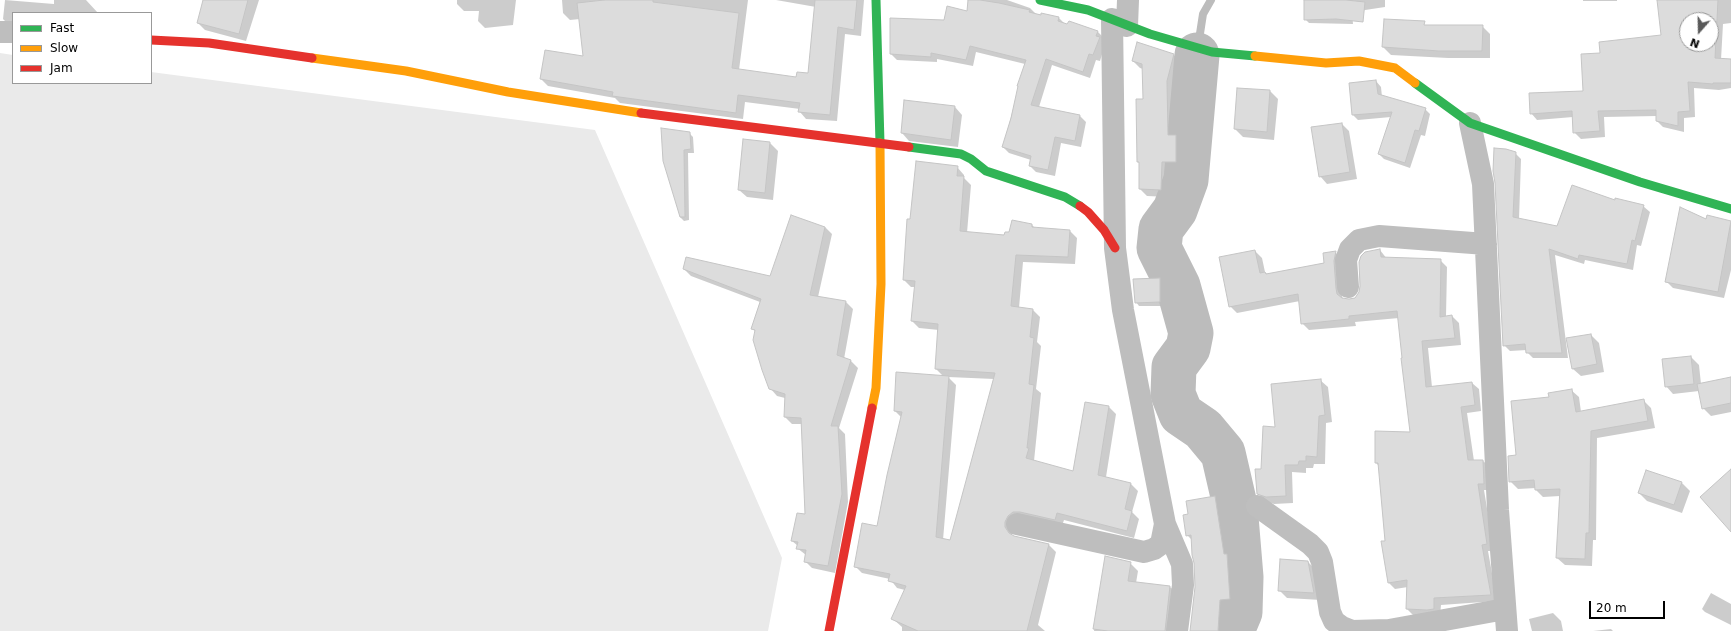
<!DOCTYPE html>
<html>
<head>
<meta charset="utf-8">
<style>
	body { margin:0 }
	#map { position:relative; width:1731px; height:631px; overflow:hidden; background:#fff; font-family:"DejaVu Sans",sans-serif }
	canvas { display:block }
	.legend { position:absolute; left:12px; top:12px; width:140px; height:72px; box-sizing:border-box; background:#fff; border:1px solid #999; margin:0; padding:5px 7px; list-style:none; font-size:12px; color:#000 }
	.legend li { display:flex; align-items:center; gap:8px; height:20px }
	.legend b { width:20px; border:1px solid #999 }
	.north { position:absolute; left:1679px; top:12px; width:40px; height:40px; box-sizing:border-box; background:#fff; border:1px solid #999; border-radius:50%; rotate:200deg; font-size:11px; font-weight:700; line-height:16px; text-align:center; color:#000 }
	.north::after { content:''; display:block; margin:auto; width:14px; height:18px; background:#595959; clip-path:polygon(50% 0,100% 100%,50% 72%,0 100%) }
	.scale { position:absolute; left:1589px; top:601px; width:76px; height:18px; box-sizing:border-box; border:2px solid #000; border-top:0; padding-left:5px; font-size:12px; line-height:14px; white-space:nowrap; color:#000; -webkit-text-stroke:3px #fff; paint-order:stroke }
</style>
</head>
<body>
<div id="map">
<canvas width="1731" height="631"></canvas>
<ul class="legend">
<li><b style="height:5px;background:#30b455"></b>Fast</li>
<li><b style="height:5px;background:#ff9f0a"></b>Slow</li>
<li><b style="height:5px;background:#e5322d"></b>Jam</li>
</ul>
<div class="north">N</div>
<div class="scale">20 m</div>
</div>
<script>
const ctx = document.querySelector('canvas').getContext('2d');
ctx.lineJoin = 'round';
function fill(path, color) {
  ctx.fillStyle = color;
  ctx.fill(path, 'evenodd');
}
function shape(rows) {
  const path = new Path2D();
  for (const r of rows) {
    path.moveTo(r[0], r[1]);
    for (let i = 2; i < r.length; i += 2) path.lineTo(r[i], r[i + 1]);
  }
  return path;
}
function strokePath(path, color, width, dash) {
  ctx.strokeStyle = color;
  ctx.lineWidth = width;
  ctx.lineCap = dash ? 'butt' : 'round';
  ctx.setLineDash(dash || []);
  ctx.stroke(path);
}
fill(shape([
	[0,53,13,55,13,83,151,83,151,72,595,130,782,558,768,631,0,631]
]), '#eaeaea');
fill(shape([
	[5,0,54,4,54,0,86,0,98,13,13,13,13,27,11,27,3,19],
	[208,0,259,0,246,41,205,30,198,23],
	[457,0,516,0,513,25,485,28,478,21,479,11,464,11,457,4],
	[562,0,748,0,739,70,797,78,809,74,816,7,776,0,864,0,861,36,845,34,837,121,806,119,800,112,800,109,745,102,743,119,620,103,615,98,548,86,541,79,584,57,580,19,570,20,563,13],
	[969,0,1007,0,1030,8,1036,14,1059,18,1065,24,1098,32,1104,38,1105,44,1100,61,1096,60,1090,78,1052,65,1039,107,1080,116,1086,122,1081,147,1061,143,1055,176,1036,172,1030,166,1031,160,1009,153,1003,147,1025,64,976,52,973,66,937,59,937,62,897,60,891,54,945,21,967,12],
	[1319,0,1385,0,1385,7,1352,12,1353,24,1309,23,1305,19],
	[1583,0,1617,0,1617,1,1583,1],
	[1658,0,1731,0,1731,23,1723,24,1721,60,1731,60,1731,88,1719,90,1694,88,1695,117,1684,118,1684,132,1663,127,1657,121,1657,116,1604,117,1605,137,1581,139,1574,132,1573,117,1537,120,1531,113,1584,92,1602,54,1662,36],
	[1687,20,1711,20,1711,44,1687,44],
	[1482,26,1490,34,1490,58,1448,58,1391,55,1383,47],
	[1174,55,1181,62,1174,89,1175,136,1183,144,1183,169,1169,169,1168,197,1147,196,1140,189,1140,164,1138,162,1144,100,1143,69,1140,68,1133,61],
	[1376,81,1381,87,1382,97,1425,109,1430,114,1425,136,1421,135,1410,168,1384,159,1379,154,1391,117,1358,120,1353,115],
	[1238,89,1270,91,1278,99,1274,140,1243,137,1235,129],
	[955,107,962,115,958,147,909,141,902,133],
	[1342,124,1349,131,1357,179,1327,184,1320,176],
	[689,133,693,137,694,153,688,153,689,220,684,221,680,217,664,161],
	[770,143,778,151,773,200,747,197,739,190],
	[1515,153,1521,159,1519,220,1557,227,1615,201,1643,206,1650,212,1641,246,1637,245,1633,270,1585,260,1584,264,1555,255,1568,358,1533,358,1527,352,1527,350,1510,351,1504,345],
	[957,167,964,175,964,178,971,185,967,233,1005,236,1032,225,1035,228,1070,231,1077,238,1075,264,1023,262,1019,308,1033,310,1040,317,1037,342,1041,346,1036,389,1041,393,1034,461,1074,472,1109,407,1116,414,1106,477,1131,484,1138,491,1132,512,1139,519,1134,538,1064,520,1062,526,1012,529,1012,536,1049,545,1056,552,1038,625,1045,631,902,631,902,627,893,619,905,590,897,588,890,579,862,573,855,566,878,527,902,418,895,411,944,377,936,369,939,330,919,328,912,321,916,287,911,287,904,280,911,220],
	[948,377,994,379,951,541,943,540,956,385],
	[1708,217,1731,222,1731,270,1724,298,1673,288,1666,281],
	[825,227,832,234,818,297,846,302,853,309,844,359,851,361,858,368,839,428,845,434,848,502,835,573,812,568,805,561,806,555,797,548,798,546,792,541,806,516,802,424,792,424,785,417,785,398,777,396,770,388,756,332,752,328,760,302,691,276,684,269,770,278],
	[1380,250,1387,259,1440,260,1447,267,1446,317,1452,316,1459,323,1461,345,1428,348,1432,387,1472,383,1479,389,1481,411,1467,413,1474,461,1483,461,1490,467,1491,490,1484,490,1494,551,1488,551,1497,601,1441,605,1440,616,1414,616,1407,609,1408,587,1395,589,1389,583,1379,466,1376,463,1411,433,1399,318,1355,322,1356,326,1309,330,1302,323,1300,301,1237,313,1230,306,1255,251,1262,258,1265,272,1267,274,1325,263,1335,252,1342,259,1340,268,1342,296,1343,299,1349,300,1355,298,1360,293],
	[1159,279,1163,283,1163,306,1139,306,1136,302],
	[1591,335,1599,343,1604,372,1581,376,1573,369],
	[1691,357,1699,365,1701,384,1731,378,1731,412,1711,416,1703,408,1699,391,1673,394,1666,386],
	[1320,380,1328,387,1332,422,1326,423,1325,464,1314,464,1313,468,1306,468,1306,473,1292,472,1293,503,1274,504,1266,501,1258,493,1262,470,1277,428],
	[1571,390,1579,397,1581,412,1644,401,1651,408,1655,428,1597,438,1596,540,1593,540,1592,566,1565,565,1557,558,1560,496,1543,497,1536,490,1536,488,1518,489,1510,481,1517,456,1550,398],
	[1647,471,1682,483,1690,491,1682,513,1647,501,1639,493],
	[1215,497,1222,505,1231,560,1234,563,1237,607,1228,607,1226,631,1191,631,1196,584,1192,540,1187,535,1190,515],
	[1106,557,1130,563,1138,571,1136,583,1170,587,1178,594,1173,631,1094,631],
	[1308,562,1316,570,1321,600,1287,598,1279,590],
	[1711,593,1731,604,1731,625,1705,612,1702,609],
	[1553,613,1561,621,1563,631,1532,631,1529,619],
	[1611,629,1613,631,1593,631]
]), '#0003');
strokePath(shape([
	[1199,40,1203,14,1211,0]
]), '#bcbcbc', 8);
strokePath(shape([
	[1197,55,1186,180,1175,210,1161,229,1159,248,1178,286,1191,333,1188,348,1174,367,1173,394,1181,414,1203,429,1223,453,1235,505,1241,577,1240,612,1232,631]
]), '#bcbcbc', 45);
const building = shape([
	[203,0,248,0,239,34,197,23,203,0],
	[604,0,653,0,653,2,739,13,732,68,796,77,797,72,808,73,815,0,857,0,854,30,838,27,830,115,798,112,800,103,738,95,736,113,612,96,613,92,540,79,545,50,583,56,577,3,604,0],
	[968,0,980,0,999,3,1030,10,1029,12,1041,15,1041,13,1059,17,1058,21,1067,24,1069,21,1098,31,1096,36,1100,37,1093,55,1089,54,1083,72,1046,59,1031,105,1080,115,1075,141,1055,137,1048,170,1029,166,1031,156,1002,147,1011,118,1018,86,1017,86,1026,60,970,46,966,60,931,53,931,57,890,54,890,18,944,20,947,6,967,11,968,0],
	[1304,0,1346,0,1365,2,1363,22,1336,19,1304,20,1304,0],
	[1657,0,1718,0,1715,58,1731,59,1731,83,1713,83,1713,84,1688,82,1690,111,1678,112,1678,126,1656,121,1656,110,1598,111,1600,131,1573,133,1572,111,1530,114,1529,93,1583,91,1581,54,1600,53,1599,42,1661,35,1657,0],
	[1687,20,1711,20,1711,44,1687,44,1687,20],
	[1384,19,1425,21,1424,25,1483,25,1482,51,1439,51,1382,47,1384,19],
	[1137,42,1174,54,1167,81,1168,135,1176,135,1176,162,1162,162,1161,190,1139,189,1139,162,1137,162,1136,99,1143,99,1142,64,1132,61,1137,42],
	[1376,80,1378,94,1426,108,1419,131,1415,130,1405,163,1378,154,1392,112,1352,115,1349,83,1376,80],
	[1237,88,1270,90,1267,132,1234,129,1237,88],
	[904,100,955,106,951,140,901,133,904,100],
	[1342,123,1350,172,1319,177,1311,127,1342,123],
	[661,128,690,132,691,149,684,150,685,217,680,217,663,161,661,128],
	[743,139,770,142,765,193,738,190,743,139],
	[1494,148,1506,149,1516,152,1513,217,1557,226,1572,185,1615,200,1615,198,1644,205,1635,241,1632,240,1627,264,1579,255,1578,259,1549,249,1562,353,1526,353,1525,344,1503,346,1495,183,1493,171,1494,148],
	[916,161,958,166,957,176,964,176,960,231,1004,235,1005,232,1009,232,1012,220,1032,224,1032,227,1070,230,1068,257,1016,255,1011,306,1033,309,1030,337,1034,338,1029,384,1034,385,1027,448,1029,448,1026,458,1073,471,1085,402,1109,406,1098,475,1131,483,1125,509,1132,511,1127,531,1057,513,1055,520,1020,512,1013,512,1008,516,1005,522,1005,527,1009,533,1014,536,1049,544,1027,631,918,631,891,619,906,586,888,581,890,574,854,567,862,523,877,526,887,475,902,412,894,411,896,372,949,376,936,537,950,540,995,373,935,369,938,324,911,321,915,281,903,280,907,219,910,219,916,161],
	[1680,207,1706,219,1707,215,1731,221,1718,292,1665,282,1680,207],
	[791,215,825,227,810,295,846,301,837,355,851,360,831,426,838,426,842,494,828,566,804,562,806,550,796,549,798,542,791,541,797,513,805,514,801,418,784,417,785,394,769,389,762,370,753,340,755,330,751,329,761,299,683,269,686,257,770,276,791,215],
	[1380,249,1381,257,1441,259,1440,317,1452,315,1455,338,1422,341,1426,387,1472,382,1475,405,1461,407,1468,460,1483,460,1484,484,1478,484,1487,544,1482,545,1491,595,1434,598,1434,609,1427,610,1406,609,1407,580,1388,583,1381,541,1385,541,1378,463,1375,463,1375,431,1410,432,1401,358,1402,358,1397,311,1349,316,1349,319,1301,324,1298,294,1229,307,1219,257,1255,250,1260,273,1265,272,1266,274,1324,263,1323,253,1336,251,1334,261,1336,288,1337,294,1342,298,1349,299,1355,298,1359,292,1360,286,1359,262,1361,256,1365,252,1380,249],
	[1160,278,1160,302,1135,303,1133,279,1160,278],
	[1591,334,1597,364,1572,369,1566,338,1591,334],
	[1691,356,1694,384,1665,387,1662,359,1691,356],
	[1731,377,1731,403,1702,409,1697,384,1731,377],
	[1321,379,1325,415,1319,416,1317,457,1306,456,1306,461,1299,461,1298,465,1285,465,1286,496,1266,497,1257,494,1255,469,1261,469,1263,426,1275,427,1271,384,1321,379],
	[1572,389,1576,412,1644,399,1648,421,1591,431,1589,533,1586,533,1585,559,1556,558,1560,489,1535,490,1534,480,1509,482,1508,456,1516,455,1511,401,1549,397,1548,393,1572,389],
	[1731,469,1731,532,1700,497,1731,469],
	[1646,470,1682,482,1674,505,1638,493,1646,470],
	[1215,496,1224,554,1227,554,1230,599,1220,600,1218,631,1190,631,1195,587,1194,563,1192,555,1191,535,1186,536,1183,515,1188,514,1186,501,1215,496],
	[1105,556,1131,562,1128,581,1170,586,1165,631,1108,631,1093,629,1105,556],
	[1280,559,1308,561,1314,593,1278,591,1280,559]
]);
fill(building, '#dcdcdc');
strokePath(building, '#c5c5c5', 1);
strokePath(shape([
	[1112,19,1115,248,1123,310,1165,524,1182,564,1183,585,1177,631],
	[1127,26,1128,0],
	[0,32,13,32],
	[1470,123,1483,184,1498,510,1507,631],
	[1348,287,1346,260,1350,249,1359,240,1379,236,1486,244],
	[1257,506,1310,544,1318,552,1322,562,1330,612,1334,621,1342,627,1352,631,1389,630,1505,609],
	[1017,524,1144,552,1154,549,1161,544,1165,524]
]), '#bebebe', 22);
strokePath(shape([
	[876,0,880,143],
	[1040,0,1088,10,1150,34,1212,52,1255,56],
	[1415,83,1470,123,1640,182,1731,209],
	[909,147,961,154,971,159,986,171,1065,197,1080,206]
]), '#30b455', 9);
strokePath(shape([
	[1255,56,1326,63,1359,61,1395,68,1415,83],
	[312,58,406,71,508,92,641,113],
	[872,408,876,388,881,284,880,143]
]), '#ff9f0a', 9);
strokePath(shape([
	[151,40,209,43,312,58],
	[641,113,909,147],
	[1080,206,1088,212,1104,230,1115,248],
	[829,631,872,408]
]), '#e5322d', 9);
</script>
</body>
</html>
